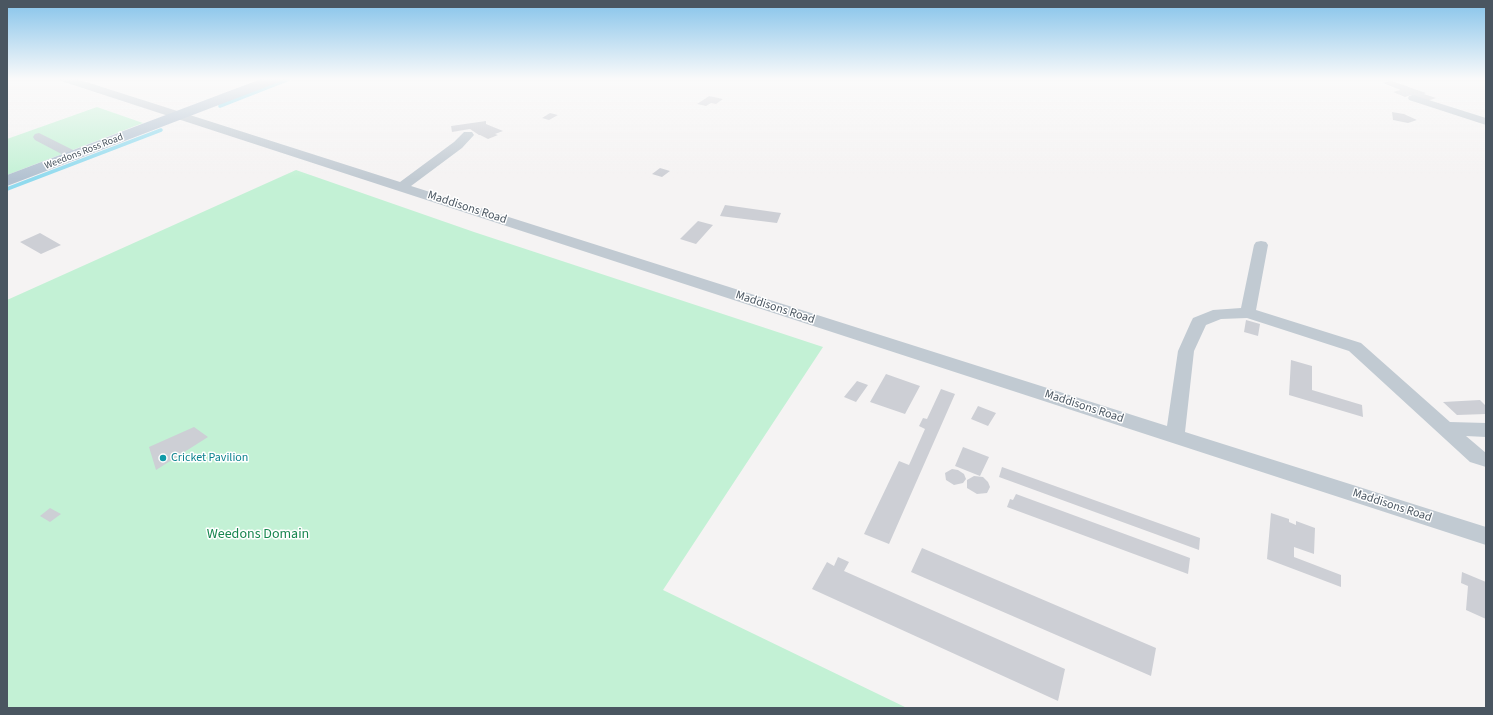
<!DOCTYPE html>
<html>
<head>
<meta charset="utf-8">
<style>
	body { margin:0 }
	#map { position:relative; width:1493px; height:715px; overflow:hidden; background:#f5f3f3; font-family:"Source Sans 3",sans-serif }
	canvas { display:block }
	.frame { position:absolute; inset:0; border:8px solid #4a5661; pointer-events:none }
</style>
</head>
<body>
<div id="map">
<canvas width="1493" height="715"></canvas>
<div class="frame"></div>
</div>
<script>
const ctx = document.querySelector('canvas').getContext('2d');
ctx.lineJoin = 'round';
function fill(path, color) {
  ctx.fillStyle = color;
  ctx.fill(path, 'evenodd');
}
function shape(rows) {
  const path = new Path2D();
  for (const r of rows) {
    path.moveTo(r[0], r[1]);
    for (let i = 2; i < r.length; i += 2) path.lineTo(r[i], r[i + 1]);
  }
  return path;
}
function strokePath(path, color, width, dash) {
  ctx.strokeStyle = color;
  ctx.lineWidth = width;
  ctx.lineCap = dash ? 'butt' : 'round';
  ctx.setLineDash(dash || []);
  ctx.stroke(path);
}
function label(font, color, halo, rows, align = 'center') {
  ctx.font = font + ' "Source Sans 3",sans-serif';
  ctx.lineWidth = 3;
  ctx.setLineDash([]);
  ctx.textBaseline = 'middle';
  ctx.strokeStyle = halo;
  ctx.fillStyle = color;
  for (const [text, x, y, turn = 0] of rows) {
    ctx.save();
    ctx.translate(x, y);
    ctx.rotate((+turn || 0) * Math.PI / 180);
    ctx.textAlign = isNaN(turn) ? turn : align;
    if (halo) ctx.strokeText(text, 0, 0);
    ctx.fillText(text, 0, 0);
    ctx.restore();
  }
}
fill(shape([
	[97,107,143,123,7,175,7,139],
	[296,170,474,232,823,347,663,590,907,708,7,708,7,300]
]), '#c3f1d5');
strokePath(shape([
	[220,106,289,79],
	[7,189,161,130]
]), '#90daee', 3.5);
fill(shape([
	[1392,81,1426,93,1424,94,1436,98,1427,101,1411,95,1405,97,1393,92,1400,90,1383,83],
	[709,96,723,99,716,104,711,103,706,106,697,104],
	[1392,112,1404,114,1417,120,1408,123,1393,120],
	[550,113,558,115,549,120,542,118],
	[486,121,486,124,503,131,495,134,498,135,488,139,480,135,479,135,470,129,452,132,451,126],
	[660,168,670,171,662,177,652,174],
	[725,205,781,213,777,223,720,216],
	[698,221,713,225,696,244,680,239],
	[40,233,61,245,41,254,20,242],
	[1246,320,1260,324,1258,336,1244,332],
	[1291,360,1312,366,1312,390,1362,405,1363,417,1289,395],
	[886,374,920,386,905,414,870,402],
	[857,381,868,385,856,402,844,397],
	[941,389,955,394,889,544,864,534,899,461,909,465,925,429,919,426,923,418,927,419],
	[1480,400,1486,406,1486,414,1457,415,1443,402],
	[978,406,996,413,988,426,971,419],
	[194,427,208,437,156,470,149,447],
	[963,447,989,457,980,476,955,466],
	[1002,467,1200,538,1199,550,999,477],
	[952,469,958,470,964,474,966,479,963,483,954,485,946,480,945,473],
	[974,476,983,477,988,482,990,487,987,493,977,494,967,488,967,480],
	[1016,494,1190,558,1188,574,1007,507,1010,499,1013,500],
	[50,508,61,514,50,522,40,516],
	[1271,513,1289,519,1289,522,1296,525,1296,521,1315,528,1314,554,1294,547,1294,557,1341,575,1341,587,1267,559],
	[922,548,1156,648,1151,676,911,572],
	[838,557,849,562,844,571,1065,669,1058,701,812,589,827,562,834,566],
	[1462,572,1486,582,1486,619,1466,610,1468,586,1461,583]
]), '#cdcfd5');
fill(shape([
	[60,79,77,79,400,182,454,142,464,132,472,132,474,135,462,148,411,186,1167,426,1178,351,1191,322,1193,318,1213,310,1241,308,1254,245,1256,242,1261,241,1266,242,1268,245,1256,310,1361,343,1450,422,1486,423,1486,437,1466,436,1486,453,1486,467,1470,462,1349,351,1247,318,1221,319,1206,325,1194,351,1185,432,1486,527,1486,545,61,81,60,79],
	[1413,95,1486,118,1486,125,1409,100,1408,98,1409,96,1413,95],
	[39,133,79,153,81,156,79,159,75,160,71,159,35,140,33,137,35,134,39,133]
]), '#c1cad2');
fill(shape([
	[261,79,281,79,279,82,7,186,7,175,261,79]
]), '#b3c2d1');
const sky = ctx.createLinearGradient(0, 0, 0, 179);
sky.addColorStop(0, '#85c3ea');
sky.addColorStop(0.44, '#fafafa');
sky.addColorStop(1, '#fafafa00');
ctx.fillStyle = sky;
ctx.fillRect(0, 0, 1493, 179);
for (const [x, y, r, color] of [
	[163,458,4,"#0f9aa8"]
]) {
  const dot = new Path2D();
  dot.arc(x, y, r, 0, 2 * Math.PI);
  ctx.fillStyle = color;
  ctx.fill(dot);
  strokePath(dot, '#fff', 1.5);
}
label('10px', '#4a5661', '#fff', [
	["Weedons Ross Road",84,152,-21]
]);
label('12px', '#4a5661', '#fff', [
	["Maddisons Road",467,208,18],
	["Maddisons Road",775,308,18],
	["Maddisons Road",1084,407,18],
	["Maddisons Road",1392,506,18]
]);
label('12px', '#0d838f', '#fff', [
	["Cricket Pavilion",171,458]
], 'left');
label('14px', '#17864f', '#fff', [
	["Weedons Domain",258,535]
]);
</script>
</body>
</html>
